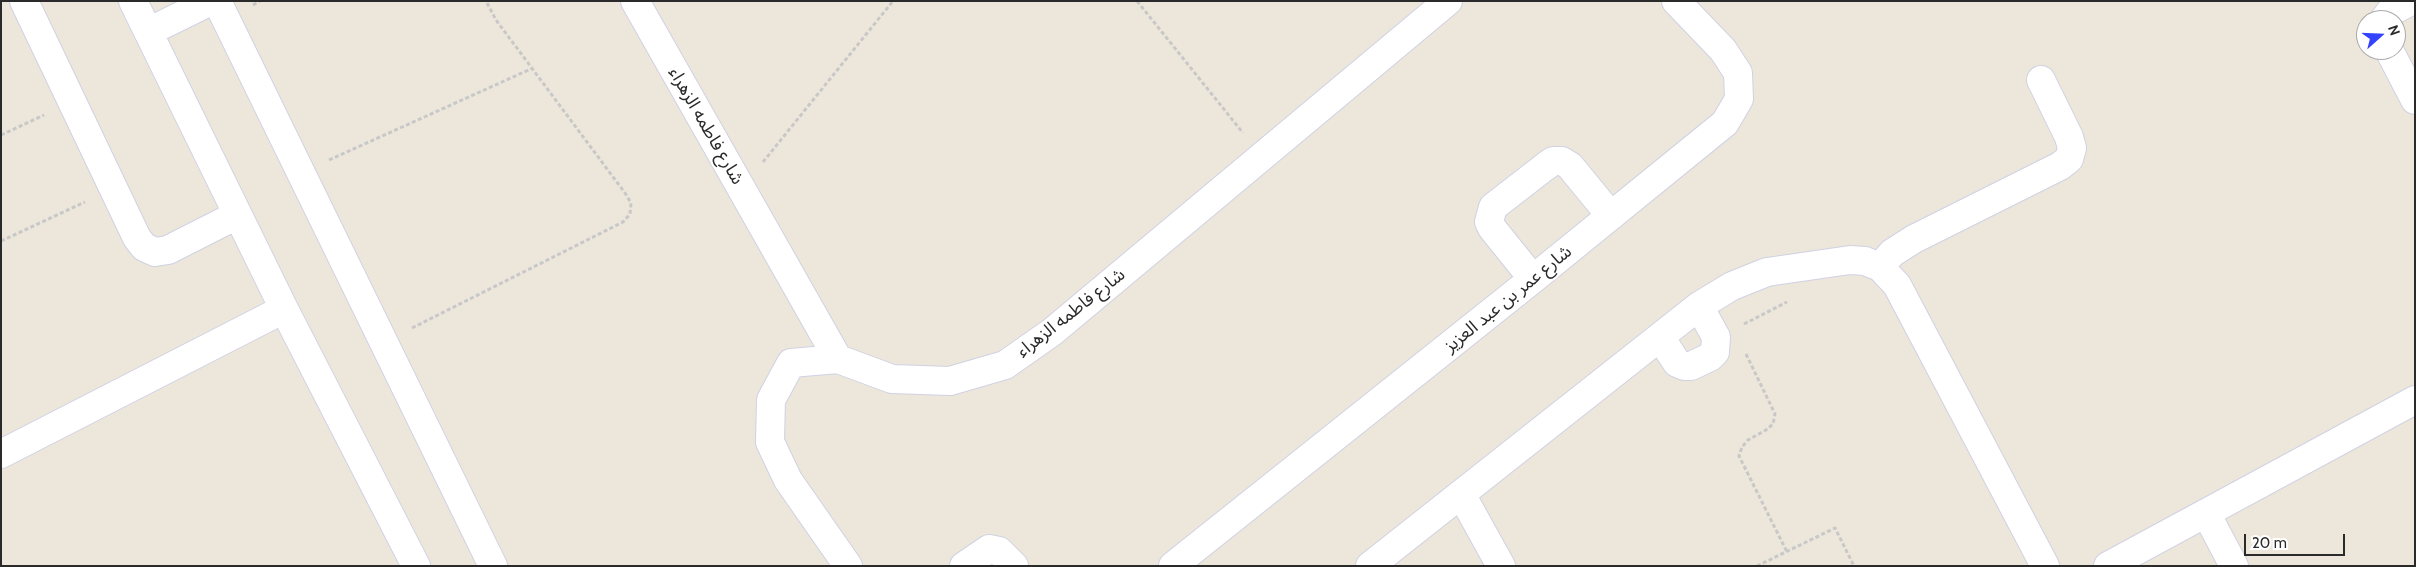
<!DOCTYPE html>
<html>
<head>
<meta charset="utf-8">
<style>
	body { margin:0 }
	#map { position:relative; width:2416px; height:567px; overflow:hidden; background:#ede7db; font-family:Cabin,sans-serif }
	canvas { display:block }
	.frame { position:absolute; inset:0; border:2px solid #2a2a2a; pointer-events:none }
	.north { position:absolute; left:2356px; top:10px; width:50px; height:50px; box-sizing:border-box; background:#fff; border:1px solid #aaa; border-radius:50%; rotate:70deg; font-size:14px; font-weight:700; line-height:20px; text-align:center; color:#2a2a2a }
	.north::after { content:''; display:block; margin:auto; width:18px; height:22px; background:#3543ff; clip-path:polygon(50% 0,100% 100%,50% 72%,0 100%) }
	.scale { position:absolute; left:2244px; top:534px; width:101px; height:22px; box-sizing:border-box; border:2px solid #2a2a2a; border-top:0; padding-left:6px; font-size:15px; line-height:18px; white-space:nowrap; color:#2a2a2a; -webkit-text-stroke:4px #fff; paint-order:stroke }
</style>
</head>
<body>
<div id="map">
<canvas width="2416" height="567"></canvas>
<div class="frame"></div>
<div class="north">N</div>
<div class="scale">20 m</div>
</div>
<script>
const ctx = document.querySelector('canvas').getContext('2d');
ctx.lineJoin = 'round';
function shape(rows) {
  const path = new Path2D();
  for (const r of rows) {
    path.moveTo(r[0], r[1]);
    for (let i = 2; i < r.length; i += 2) path.lineTo(r[i], r[i + 1]);
  }
  return path;
}
function strokePath(path, color, width, dash) {
  ctx.strokeStyle = color;
  ctx.lineWidth = width;
  ctx.lineCap = dash ? 'butt' : 'round';
  ctx.setLineDash(dash || []);
  ctx.stroke(path);
}
function label(font, color, halo, rows, align = 'center') {
  ctx.font = font + ' Cabin,"Noto Sans Arabic",sans-serif';
  ctx.lineWidth = 4;
  ctx.setLineDash([]);
  ctx.textBaseline = 'middle';
  ctx.strokeStyle = halo;
  ctx.fillStyle = color;
  for (const [text, x, y, turn = 0] of rows) {
    ctx.save();
    ctx.translate(x, y);
    ctx.rotate((+turn || 0) * Math.PI / 180);
    ctx.textAlign = isNaN(turn) ? turn : align;
    if (halo) ctx.strokeText(text, 0, 0);
    ctx.fillText(text, 0, 0);
    ctx.restore();
  }
}
const minor = shape([
	[24,1,137,238,144,247,155,252,168,250,237,215],
	[133,1,284,309,416,566],
	[217,1,493,566],
	[635,1,838,359,892,379,950,381,1005,365,1052,332,1448,1],
	[2384,20,2390,12,2411,1],
	[148,32,211,1],
	[2389,50,2415,100],
	[1880,267,1892,253,1914,239,2060,166,2069,159,2072,148,2069,137,2041,80],
	[1533,279,1492,228,1489,222,1493,207,1546,166,1553,161,1562,161,1570,166,1611,216],
	[1660,337,1677,363,1684,366,1691,366,1710,357,1715,352,1716,337,1699,306],
	[838,359,791,363,771,400,770,442,788,480,848,566],
	[1,454,284,309],
	[1461,494,1501,566],
	[2206,513,2234,566],
	[964,566,989,549,999,551,1014,566],
	[1173,566,1533,279,1725,123,1739,99,1738,73,1723,50,1676,1],
	[1370,566,1699,306,1732,286,1767,272,1850,260,1865,261,1880,267,1897,285,2045,566],
	[2108,566,2415,400]
]);
strokePath(minor, '#d0d1e3', 30);
strokePath(shape([
	[1137,1,1243,133],
	[253,5,260,1],
	[1,135,44,115],
	[329,160,533,68],
	[763,162,893,1],
	[1,241,85,202],
	[1744,324,1787,302],
	[412,328,623,222,630,214,631,203,625,193,496,20,486,1],
	[1746,354,1775,414,1773,424,1766,430,1748,440,1742,447,1739,456,1787,552],
	[1757,566,1835,528,1854,566]
]), '#c8c8c8', 3, [4, 2.5]);
strokePath(minor, '#fff', 28);
label('18px', '#2a2a2a', '#fff', [
	["شارع فاطمه الزهراء",706,126,60],
	["شارع عمر بن عبد العزيز",1508,299,-39],
	["شارع فاطمه الزهراء",1071,313,-38]
]);
</script>
</body>
</html>
